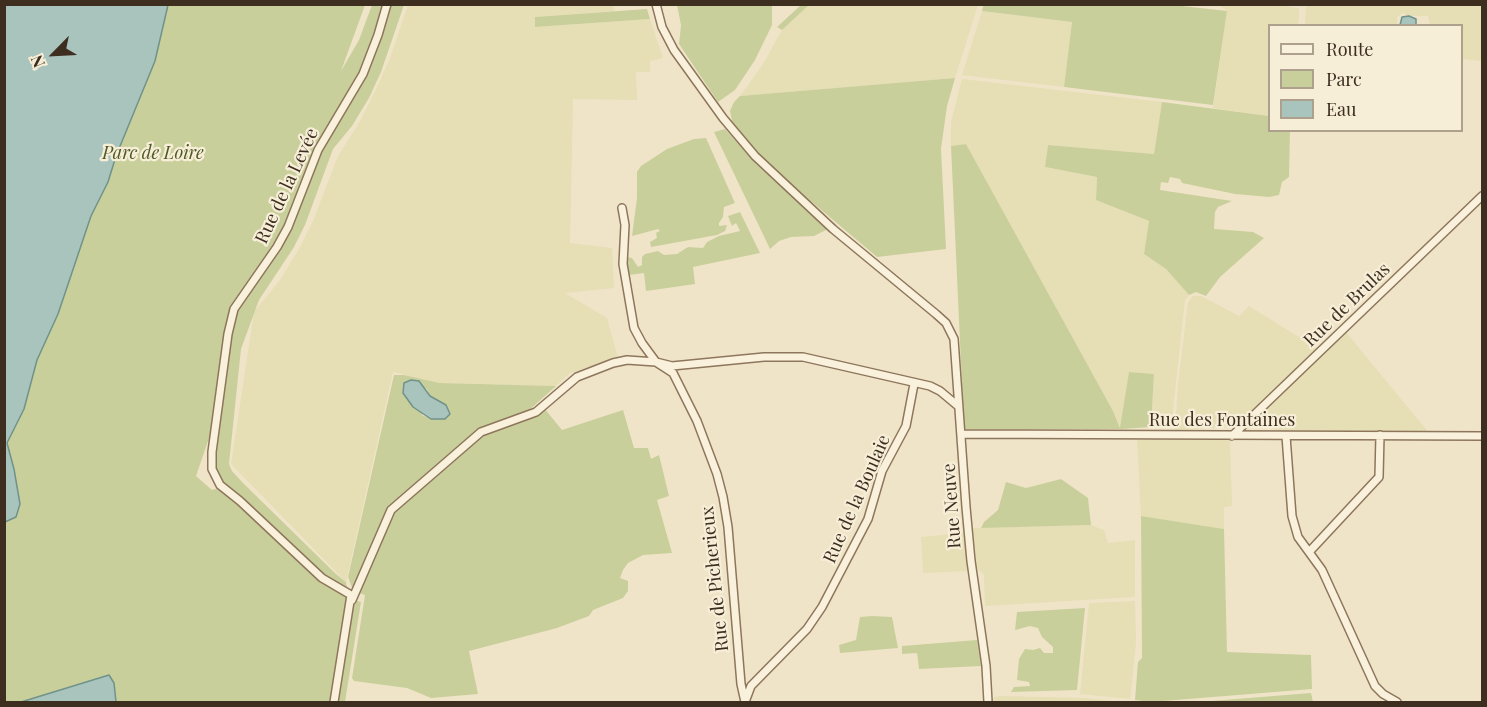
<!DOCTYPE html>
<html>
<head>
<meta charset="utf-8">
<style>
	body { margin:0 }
	#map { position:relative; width:1487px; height:707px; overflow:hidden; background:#f0e4c8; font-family:"Playfair Display",serif }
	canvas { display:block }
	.frame { position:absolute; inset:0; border:6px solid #3d2e20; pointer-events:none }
	.legend { position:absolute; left:1268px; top:24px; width:195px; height:108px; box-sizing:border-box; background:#f7eed8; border:2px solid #ada18e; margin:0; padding:8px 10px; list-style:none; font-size:18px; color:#3d2e20 }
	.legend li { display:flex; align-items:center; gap:12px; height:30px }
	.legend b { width:30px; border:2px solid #ada18e }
	.north { position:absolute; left:24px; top:24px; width:60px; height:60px; -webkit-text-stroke:4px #f7eed8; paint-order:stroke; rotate:246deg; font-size:16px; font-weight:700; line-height:24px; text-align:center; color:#3d2e20 }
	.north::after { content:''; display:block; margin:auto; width:21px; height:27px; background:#3d2e20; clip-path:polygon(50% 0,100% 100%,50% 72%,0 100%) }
</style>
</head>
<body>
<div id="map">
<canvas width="1487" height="707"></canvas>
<div class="frame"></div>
<ul class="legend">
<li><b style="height:8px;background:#faf1dc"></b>Route</li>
<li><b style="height:16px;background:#c9cf9b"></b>Parc</li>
<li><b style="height:16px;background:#a9c4bc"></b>Eau</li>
</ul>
<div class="north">N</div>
</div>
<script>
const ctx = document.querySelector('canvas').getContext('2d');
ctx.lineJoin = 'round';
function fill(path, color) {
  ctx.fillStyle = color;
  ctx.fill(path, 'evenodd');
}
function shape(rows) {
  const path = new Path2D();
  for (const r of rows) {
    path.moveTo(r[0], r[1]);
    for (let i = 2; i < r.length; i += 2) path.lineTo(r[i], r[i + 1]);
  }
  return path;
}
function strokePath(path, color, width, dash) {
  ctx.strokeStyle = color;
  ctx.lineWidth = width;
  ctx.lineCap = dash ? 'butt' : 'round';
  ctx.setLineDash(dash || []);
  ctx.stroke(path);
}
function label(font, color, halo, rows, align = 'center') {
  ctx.font = font + ' "Playfair Display",serif';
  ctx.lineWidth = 4.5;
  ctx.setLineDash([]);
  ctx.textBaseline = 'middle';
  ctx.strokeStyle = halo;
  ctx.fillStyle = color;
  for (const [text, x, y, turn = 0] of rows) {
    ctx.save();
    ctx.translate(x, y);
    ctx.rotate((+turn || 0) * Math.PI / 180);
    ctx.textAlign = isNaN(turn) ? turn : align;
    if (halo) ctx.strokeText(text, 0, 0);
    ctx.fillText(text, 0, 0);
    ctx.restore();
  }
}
fill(shape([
	[1271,4,1299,8,1299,19,1298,25,1270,26,1269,116,1213,108,1227,11,1220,6,1202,5],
	[408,5,613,5,614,11,535,17,535,27,650,19,663,58,650,61,650,72,636,72,637,100,573,99,570,243,612,248,614,288,565,293,607,318,618,358,570,373,556,386,440,383,393,372,346,582,231,464,254,312,280,280,299,249,313,221,338,156,359,123,376,89,390,58],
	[809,5,978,5,955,78,740,96,763,64,782,30],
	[1306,5,1482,5,1482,61,1462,59,1462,26,1430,25,1428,16,1406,16,1404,12,1397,17,1397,25,1305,25],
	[982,11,1072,22,1064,87,962,75],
	[962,79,1162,102,1154,154,1048,145,1045,167,1097,177,1096,200,1149,221,1144,254,1166,269,1189,295,1185,300,1171,428,1151,427,1154,374,1129,372,1121,429,1113,411,966,144,951,146,951,122],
	[1193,296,1201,296,1239,316,1249,306,1315,347,1316,351,1242,421,1227,427,1175,430,1178,384,1188,302],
	[1346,332,1428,432,1280,431,1272,429,1260,415],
	[1230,439,1232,506,1224,507,1224,529,1141,516,1137,440],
	[1091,525,1104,530,1108,543,1135,540,1135,597,985,606,984,575,977,568,973,528],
	[964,533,968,571,923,573,921,537],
	[1135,601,1136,643,1130,699,1080,694,1089,603],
	[1000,696,1085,698,1122,702,993,702,994,697]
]), '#e6deb5');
fill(shape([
	[984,4,1164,4,1227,11,1213,105,1064,87,1072,22,982,11],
	[4,5,365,5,341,71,359,40,372,5,385,5,362,71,326,131,275,257,291,227,319,155,370,62,391,5,404,5,381,72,369,98,352,126,333,149,305,225,294,247,259,300,241,349,229,464,232,471,243,483,336,574,346,582,347,588,327,578,224,486,215,469,214,458,218,412,196,476,212,490,219,488,260,522,312,572,332,588,346,595,348,602,331,702,5,702],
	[677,5,772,5,772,25,755,60,735,90,718,102,679,44,681,25],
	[801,5,809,5,782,30,777,27],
	[647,9,650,19,535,27,535,17],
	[955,78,947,106,941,149,946,249,877,257,767,164,739,131,732,121,730,111,734,102,740,96],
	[1162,102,1269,116,1270,130,1290,131,1289,177,1282,182,1279,195,1269,197,1235,194,1182,183,1180,179,1170,177,1168,183,1161,182,1160,190,1232,201,1218,207,1215,212,1214,229,1253,232,1264,238,1220,277,1206,296,1196,292,1189,295,1166,269,1144,254,1149,221,1096,200,1097,177,1045,167,1048,145,1154,154],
	[725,129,757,165,828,229,814,236,791,237,779,241,770,249,714,132],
	[706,138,735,203,724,207,723,217,719,223,719,226,727,225,725,231,717,235,651,247,650,242,657,238,656,233,660,231,658,229,632,236,637,198,637,172,641,166,667,149,694,139],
	[966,144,1113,411,1120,428,1129,372,1154,374,1151,427,1121,429,964,429,951,146],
	[740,212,760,253,693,267,695,284,646,291,644,273,629,275,626,257,632,258,638,267,642,265,642,257,645,254,658,251,664,255,677,254,688,247,703,248,707,242,719,236,740,231,736,223,732,226,728,216],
	[394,375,404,375,440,383,556,386,526,413,481,430,388,509,353,590,348,577],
	[426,388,430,396,445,419,431,419,422,415],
	[544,408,562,430,623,410,634,448,648,448,651,459,659,455,669,496,657,500,672,553,643,555,628,563,623,570,620,578,628,581,628,591,623,598,593,610,589,616,557,628,469,651,478,694,431,698,407,688,354,681,352,678,365,595,359,593,391,512,483,433,538,415],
	[1061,479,1088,498,1091,525,981,528,984,522,998,510,1006,482,1026,488],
	[1141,516,1224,529,1227,652,1311,655,1312,689,1151,702,1135,700,1138,662,1142,658],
	[353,600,361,602,345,702,336,702],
	[1085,608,1077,690,1011,692,1014,687,1030,686,1029,682,1017,680,1019,659,1025,649,1033,650,1040,648,1044,653,1053,653,1053,647,1042,637,1038,628,1030,626,1015,630,1017,612],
	[872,616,892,617,898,648,840,653,839,645,856,640,860,617],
	[977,640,981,666,919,669,917,653,902,654,902,646],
	[1311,693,1313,702,1197,702,1199,702]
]), '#c9cf9b');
const water = shape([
	[4,5,168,5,155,61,116,156,108,182,91,216,58,314,37,360,24,409,7,443,14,469,20,504,16,517,5,522,4,5],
	[1409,16,1416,19,1416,25,1400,25,1402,17,1409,16],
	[411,380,419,381,430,396,446,405,450,414,445,419,431,419,413,407,403,393,404,383,411,380],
	[109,675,114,683,116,702,21,702,109,675]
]);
fill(water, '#a9c4bc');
strokePath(water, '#6f938a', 1.5);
const minor = shape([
	[656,4,662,27,674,50,723,118,755,156,833,229,936,314,946,323,954,339,966,507,971,561,986,666,988,702],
	[622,208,625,225,623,264,634,328,642,343,656,362,673,373,697,421,717,474,723,497,728,527,741,684,745,702],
	[962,434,1482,436],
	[1232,436,1482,196],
	[1286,436,1292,516,1298,537,1322,570,1375,686,1383,694,1397,702],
	[1310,551,1379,477,1380,435],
	[352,600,391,510,481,432,536,412,577,377,613,363,627,360,656,362,672,366,764,357,803,357,930,386,940,391,958,406],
	[334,702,351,595,322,578,240,501,220,485,212,469,212,452,228,334,234,309,277,247,288,227,318,150,363,74,378,35,387,4],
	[745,702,751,686,807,629,822,607,868,519,882,471,906,426,914,384]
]);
strokePath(minor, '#8d765c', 10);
strokePath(minor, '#faf1dc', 7);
label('italic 18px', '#4d5a26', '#f7eed8', [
	["Parc de Loire",153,153]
]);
label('18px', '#3d2e20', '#f7eed8', [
	["Rue de la Levée",287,186,-65],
	["Rue de Brulas",1347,305,-44],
	["Rue des Fontaines",1222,420],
	["Rue de la Boulaie",857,499,-66],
	["Rue Neuve",952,506,-94],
	["Rue de Picherieux",715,579,-96]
]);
</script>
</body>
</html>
